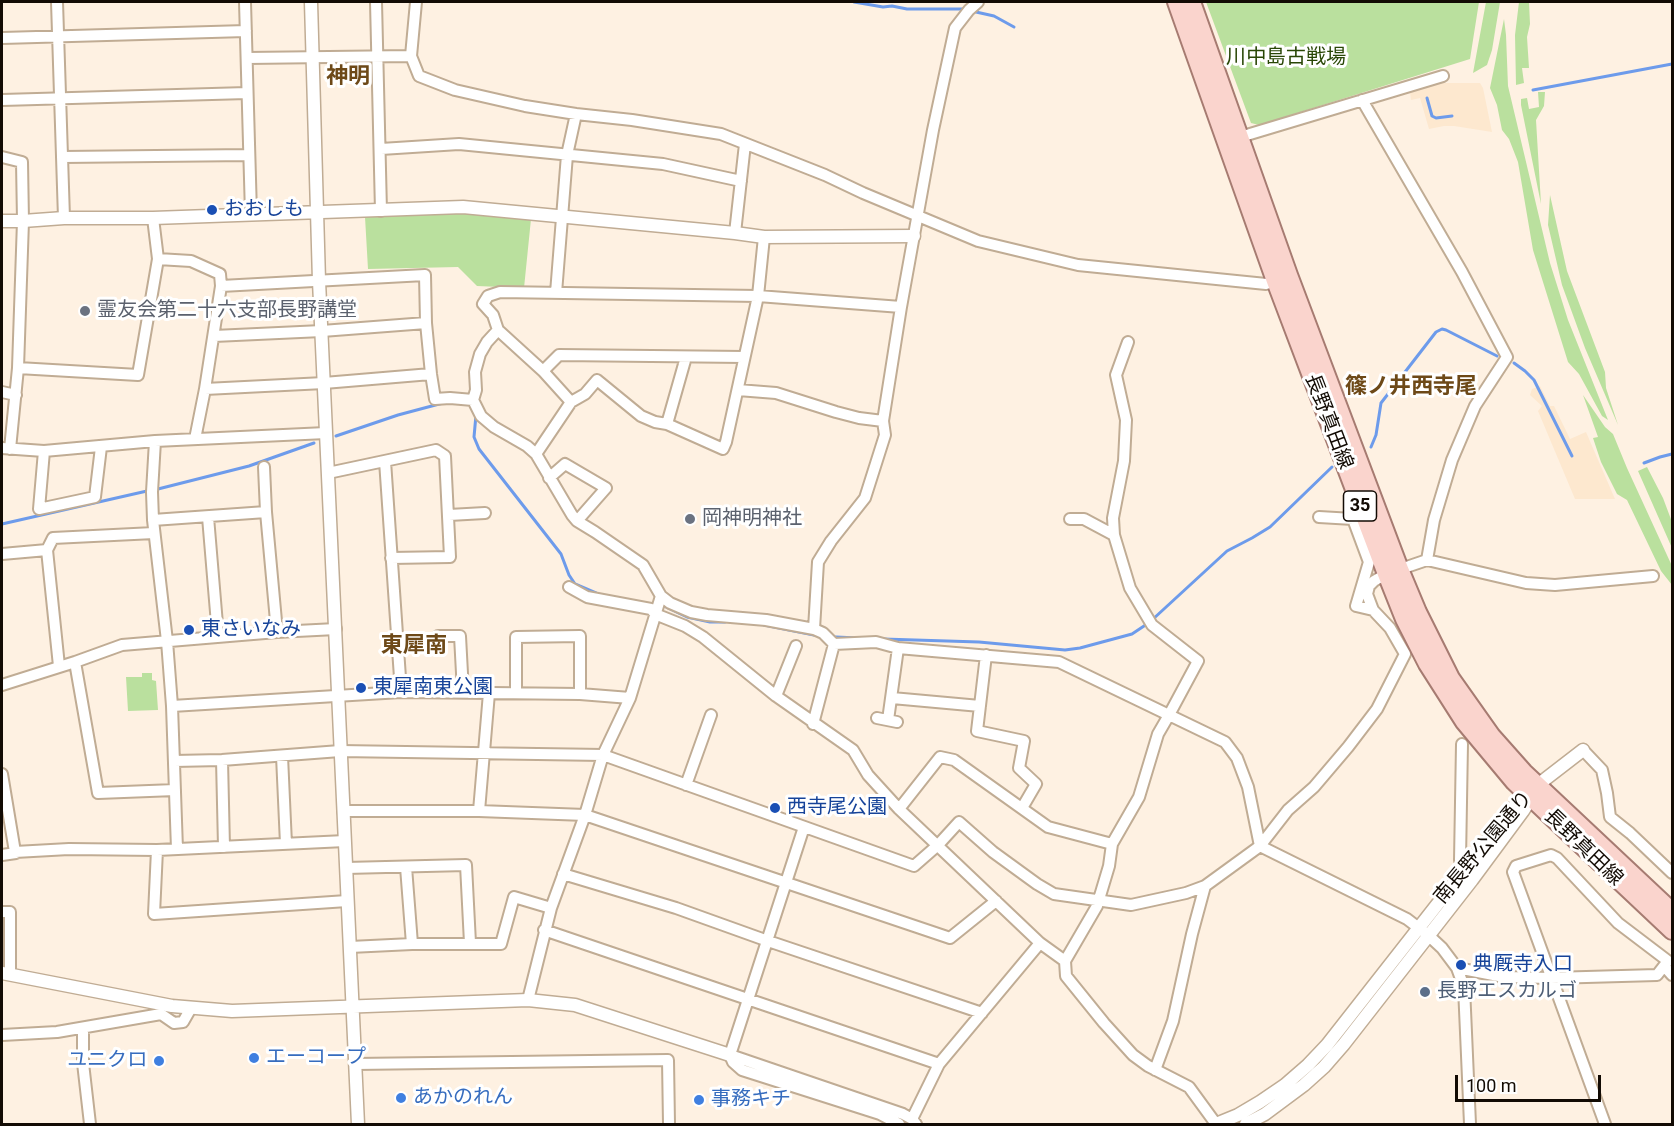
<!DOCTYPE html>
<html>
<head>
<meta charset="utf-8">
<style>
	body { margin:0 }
	#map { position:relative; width:1674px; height:1126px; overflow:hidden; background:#fef1e2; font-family:Roboto,sans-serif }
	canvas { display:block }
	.frame { position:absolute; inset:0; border:3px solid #120b04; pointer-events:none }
	.scale { position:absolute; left:1455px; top:1075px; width:146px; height:27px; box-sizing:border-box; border:3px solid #120b04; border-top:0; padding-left:8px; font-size:18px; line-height:21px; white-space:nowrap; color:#120b04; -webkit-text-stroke:4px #fff; paint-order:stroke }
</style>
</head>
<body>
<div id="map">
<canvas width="1674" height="1126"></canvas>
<div class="frame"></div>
<div class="scale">100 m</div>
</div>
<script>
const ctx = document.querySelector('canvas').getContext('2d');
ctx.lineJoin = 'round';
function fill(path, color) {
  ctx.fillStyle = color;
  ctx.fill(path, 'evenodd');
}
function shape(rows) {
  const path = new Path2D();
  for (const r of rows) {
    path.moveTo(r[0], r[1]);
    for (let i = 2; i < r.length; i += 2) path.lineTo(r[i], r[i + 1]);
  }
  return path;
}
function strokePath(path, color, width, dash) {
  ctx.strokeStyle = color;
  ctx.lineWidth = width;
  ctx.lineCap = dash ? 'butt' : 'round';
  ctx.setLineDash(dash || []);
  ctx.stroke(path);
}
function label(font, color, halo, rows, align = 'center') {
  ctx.font = font + ' Roboto,"Noto Sans JP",sans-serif';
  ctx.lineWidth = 6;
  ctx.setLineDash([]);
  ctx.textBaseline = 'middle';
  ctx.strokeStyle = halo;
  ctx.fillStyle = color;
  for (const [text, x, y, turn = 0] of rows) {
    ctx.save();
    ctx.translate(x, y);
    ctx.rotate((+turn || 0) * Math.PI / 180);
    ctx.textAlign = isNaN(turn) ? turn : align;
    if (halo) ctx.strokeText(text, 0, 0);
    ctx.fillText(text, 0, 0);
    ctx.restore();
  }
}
fill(shape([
	[1440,83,1480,83,1483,88,1492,132,1454,126,1444,126,1429,129,1420,98,1411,100,1410,92],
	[1540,386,1550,406,1554,406,1570,439,1586,432,1615,499,1575,499,1538,411,1542,406,1530,395,1532,389]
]), '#fde8cf');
fill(shape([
	[1206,2,1479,2,1470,59,1259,125,1251,123],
	[1486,2,1500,2,1492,50,1487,65,1473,73],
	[1519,2,1529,2,1530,24,1527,37,1529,68,1522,68,1524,83,1516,85,1515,35],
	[1504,19,1506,35,1508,86,1550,263,1568,320,1608,420,1602,416,1579,374,1568,362,1533,250,1518,162,1509,139,1502,130,1497,105,1490,88],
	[1538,92,1545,92,1544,106,1536,120,1541,204,1521,105,1521,99,1527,98,1529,109,1539,107],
	[1550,195,1567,271,1605,372,1606,388,1618,425,1585,348,1562,285,1548,225],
	[471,212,531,219,524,288,477,286,458,267,368,269,365,217],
	[1583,395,1605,427,1613,434,1627,468,1672,566,1672,585,1661,571,1627,500,1617,494,1601,462,1593,438,1598,437],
	[1647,467,1663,498,1672,522,1672,548,1638,471],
	[142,673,152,673,152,680,156,681,158,710,128,711,126,677,142,677]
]), '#bae09e');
strokePath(shape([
	[854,2,883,7,892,6,907,9,963,9],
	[976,12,994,16,1014,27],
	[1533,90,1672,64],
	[1427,98,1432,116,1436,118,1452,116],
	[1514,363,1525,371,1534,380,1572,456],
	[476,415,474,437,479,449,561,554,569,575,575,584,596,593],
	[336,436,398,415,443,403],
	[1371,447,1376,435,1381,403,1436,332,1442,329,1446,330,1497,356],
	[1644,463,1660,457,1672,454],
	[158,489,249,466,314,443],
	[2,524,147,491],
	[664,606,687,617,710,622,725,622],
	[1152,620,1227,551,1252,538,1270,527,1332,467],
	[764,625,819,636],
	[836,637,858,638],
	[883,639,979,642,1065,650,1080,648,1132,634,1147,624]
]), '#6d9beb', 3);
const minor = shape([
	[57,2,64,218],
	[245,2,251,214],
	[376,2,381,211],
	[416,2,411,56,419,76,455,90,525,106,576,114,632,120,721,134,825,175,863,193,978,241,1078,265,1266,284,1280,279],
	[2,38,246,31],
	[247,58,411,56],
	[2,100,247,93],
	[1240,137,1443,76],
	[381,149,459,144,663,164,741,181],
	[2,157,22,162,23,221,18,368,10,449],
	[63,157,249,155],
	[735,233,745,144],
	[158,259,191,261,220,274,221,286,205,389,324,383,431,374],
	[221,286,425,275,426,323,431,374,435,399,450,398,473,400],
	[556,293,567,155,576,114],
	[498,330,543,371,571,402,585,394,597,380,641,416,655,422,667,424],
	[214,336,322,331,426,323],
	[686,357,667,424,723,449,726,442,758,296,764,237],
	[18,368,138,375,158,259,153,218],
	[543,371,559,355,744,357],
	[738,390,776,393,836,412,859,418,883,421,901,307,933,130,955,28,969,10,978,2],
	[2,392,16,395],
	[195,439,205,389],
	[155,441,152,492,153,520,167,641,172,706,177,849],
	[2,448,44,451,155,441,326,433],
	[44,451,39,509,95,497,101,447],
	[536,454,571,402],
	[385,461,401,692],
	[264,467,266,512,277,632],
	[328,473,436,450,445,456,450,557,391,558],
	[549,478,565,464,606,488,577,521],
	[449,515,485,513],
	[208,517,218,636],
	[1319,517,1353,519,1369,562,1356,606,1373,610],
	[1070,519,1084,519,1114,535],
	[153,520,266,512],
	[2,554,47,550],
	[1427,560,1526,583,1555,585,1653,576],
	[569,587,587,597,651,609,655,614,685,626,703,637,776,696,853,750,868,775,899,809,1040,943,1065,961,1066,976,1104,1023,1133,1055,1148,1066,1189,1087,1216,1124],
	[661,596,643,565,595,532,577,521,572,515,536,454,527,446,494,427,481,416,473,400,476,390,475,372,480,354,487,342,498,330,493,315,483,304,488,296,500,292,758,296,901,307],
	[814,629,818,562,831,541,865,498,885,435,883,421],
	[438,636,460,636,463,692],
	[986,655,977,731,1024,741,1019,768,1036,784,1022,808],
	[75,662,98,793,175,790],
	[59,666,47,550,53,538,154,533],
	[2,685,75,662,122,645,277,632,336,629],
	[516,693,516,637,580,636,580,694],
	[776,696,796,646],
	[892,698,980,706],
	[172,706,401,692,580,694,630,698],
	[877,718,897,722],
	[888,720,898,648],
	[813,724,834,644],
	[1462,744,1460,860,1463,870],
	[1583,750,1602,770,1607,793,1610,817,1630,833,1672,873],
	[282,756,286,844],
	[222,760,224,847],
	[174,761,222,760,340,751,603,755,914,866,938,845,959,822,993,852,1037,884,1054,894,1131,905,1186,893,1205,886,1260,846,1288,810,1314,787,1348,747,1377,709,1405,654,1390,628,1373,610,1367,594,1369,586,1374,581,1386,574,1427,560,1434,520,1452,460,1475,406,1507,357,1462,272,1362,100],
	[2,774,15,852],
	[686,785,711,715],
	[899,809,940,757,954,760,1048,827,1112,844],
	[343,811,479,811,585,815,950,938,996,901],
	[479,811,489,693],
	[804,827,730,1055,733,1062,742,1070,880,1114,899,1124],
	[1260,846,1407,919,1428,935,1442,948,1457,968,1464,987,1470,1124],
	[157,850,154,914,347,901],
	[2,855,16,853,15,852,69,849,157,850,345,841],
	[406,867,412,944],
	[346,868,466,865,470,943],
	[563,874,676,908,768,941,982,1013],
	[2,912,10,912,10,974],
	[544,930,939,1064],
	[350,947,412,944,501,944,514,897,551,908],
	[1065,961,1097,906,1109,866,1112,844,1139,797,1158,734,1169,715,1198,661,1152,625,1130,588,1114,535,1113,518,1124,461,1126,420,1116,375,1128,342],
	[1457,968,1504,977,1551,978,1657,975,1664,966],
	[528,1000,551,908,585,815,603,755,630,698,661,596,670,603,691,612,707,615,766,620,814,629,823,633,834,644,876,642,898,648,1059,662,1225,742,1237,758,1248,787,1260,846],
	[83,1029,83,1063,90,1124],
	[2,1035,57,1032,161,1014,174,1023,183,1022,191,1008],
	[730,1055,903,1114,912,1119,916,1124],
	[355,1064,668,1060,669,1124],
	[1155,1070,1173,1021,1192,934,1205,886],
	[912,1119,939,1064,1040,943],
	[1605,1124,1513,872,1516,866,1551,855,1557,858,1618,923,1668,961,1664,966,1672,975]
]);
const tertiary = shape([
	[311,2,319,281,358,1124],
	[2,221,23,221,64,218,153,218,463,207,735,233,764,237,914,236],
	[2,973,172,1006,232,1011,528,1000,575,1005,730,1055],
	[1216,1124,1238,1115,1260,1102,1285,1085,1308,1065,1327,1045,1516,804,1526,794,1583,750],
	[1246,1124,1265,1114,1304,1085,1324,1067,1344,1044,1472,880,1523,811,1535,792]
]);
const primary = shape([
	[1176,2,1275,281,1386,574,1404,619,1427,664,1464,722,1514,782,1672,931],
	[1192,2,1289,275,1400,569,1418,612,1451,678,1492,736,1524,772,1672,911]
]);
strokePath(minor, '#c0ac94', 14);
strokePath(tertiary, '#c0ac94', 15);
strokePath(primary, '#a67b71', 20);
strokePath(minor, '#fff', 10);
strokePath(tertiary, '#fff', 12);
strokePath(primary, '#fad4cd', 16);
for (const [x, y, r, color] of [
	[212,210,6,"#1a4fb4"],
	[85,311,6,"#6b7280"],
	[690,519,6,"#6b7280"],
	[189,630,6,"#1a4fb4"],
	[361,688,6,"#1a4fb4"],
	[775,808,6,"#1a4fb4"],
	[1461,965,6,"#1a4fb4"],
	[1425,992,6,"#5c6f8a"],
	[254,1058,6,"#3f7fe0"],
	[159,1061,6,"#3f7fe0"],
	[401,1098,6,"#3f7fe0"],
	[699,1100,6,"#3f7fe0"]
]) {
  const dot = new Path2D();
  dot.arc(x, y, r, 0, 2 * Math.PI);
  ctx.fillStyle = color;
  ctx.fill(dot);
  strokePath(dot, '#fff', 2);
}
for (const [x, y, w] of [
	[1360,506,33]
]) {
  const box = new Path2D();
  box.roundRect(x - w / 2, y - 15, w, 30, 4.5);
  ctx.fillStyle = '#fff';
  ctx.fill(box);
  strokePath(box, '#120b04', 1.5);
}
label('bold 18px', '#120b04', null, [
	["35",1360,506]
]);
label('20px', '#294706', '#fff', [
	["川中島古戦場",1286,58]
]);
label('20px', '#164399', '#fff', [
	["おおしも",224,210],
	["東さいなみ",201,630],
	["東犀南東公園",373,688],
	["西寺尾公園",787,808],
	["典厩寺入口",1473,965]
], 'left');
label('20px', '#5b616d', '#fff', [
	["霊友会第二十六支部長野講堂",97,311],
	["岡神明神社",702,519]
], 'left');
label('20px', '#120b04', '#fff', [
	["長野真田線",1328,422,69],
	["南長野公園通り",1484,848,-50],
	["長野真田線",1583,848,44]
]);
label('20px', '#4e5e75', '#fff', [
	["長野エスカルゴ",1437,992]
], 'left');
label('20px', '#366cbe', '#fff', [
	["エーコープ",266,1058],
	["ユニクロ",147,1061,"right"],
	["あかのれん",413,1098],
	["事務キチ",711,1100]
], 'left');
label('bold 22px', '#6d4918', '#fff', [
	["神明",348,77],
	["篠ノ井西寺尾",1411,387],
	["東犀南",414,646]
]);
</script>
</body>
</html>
